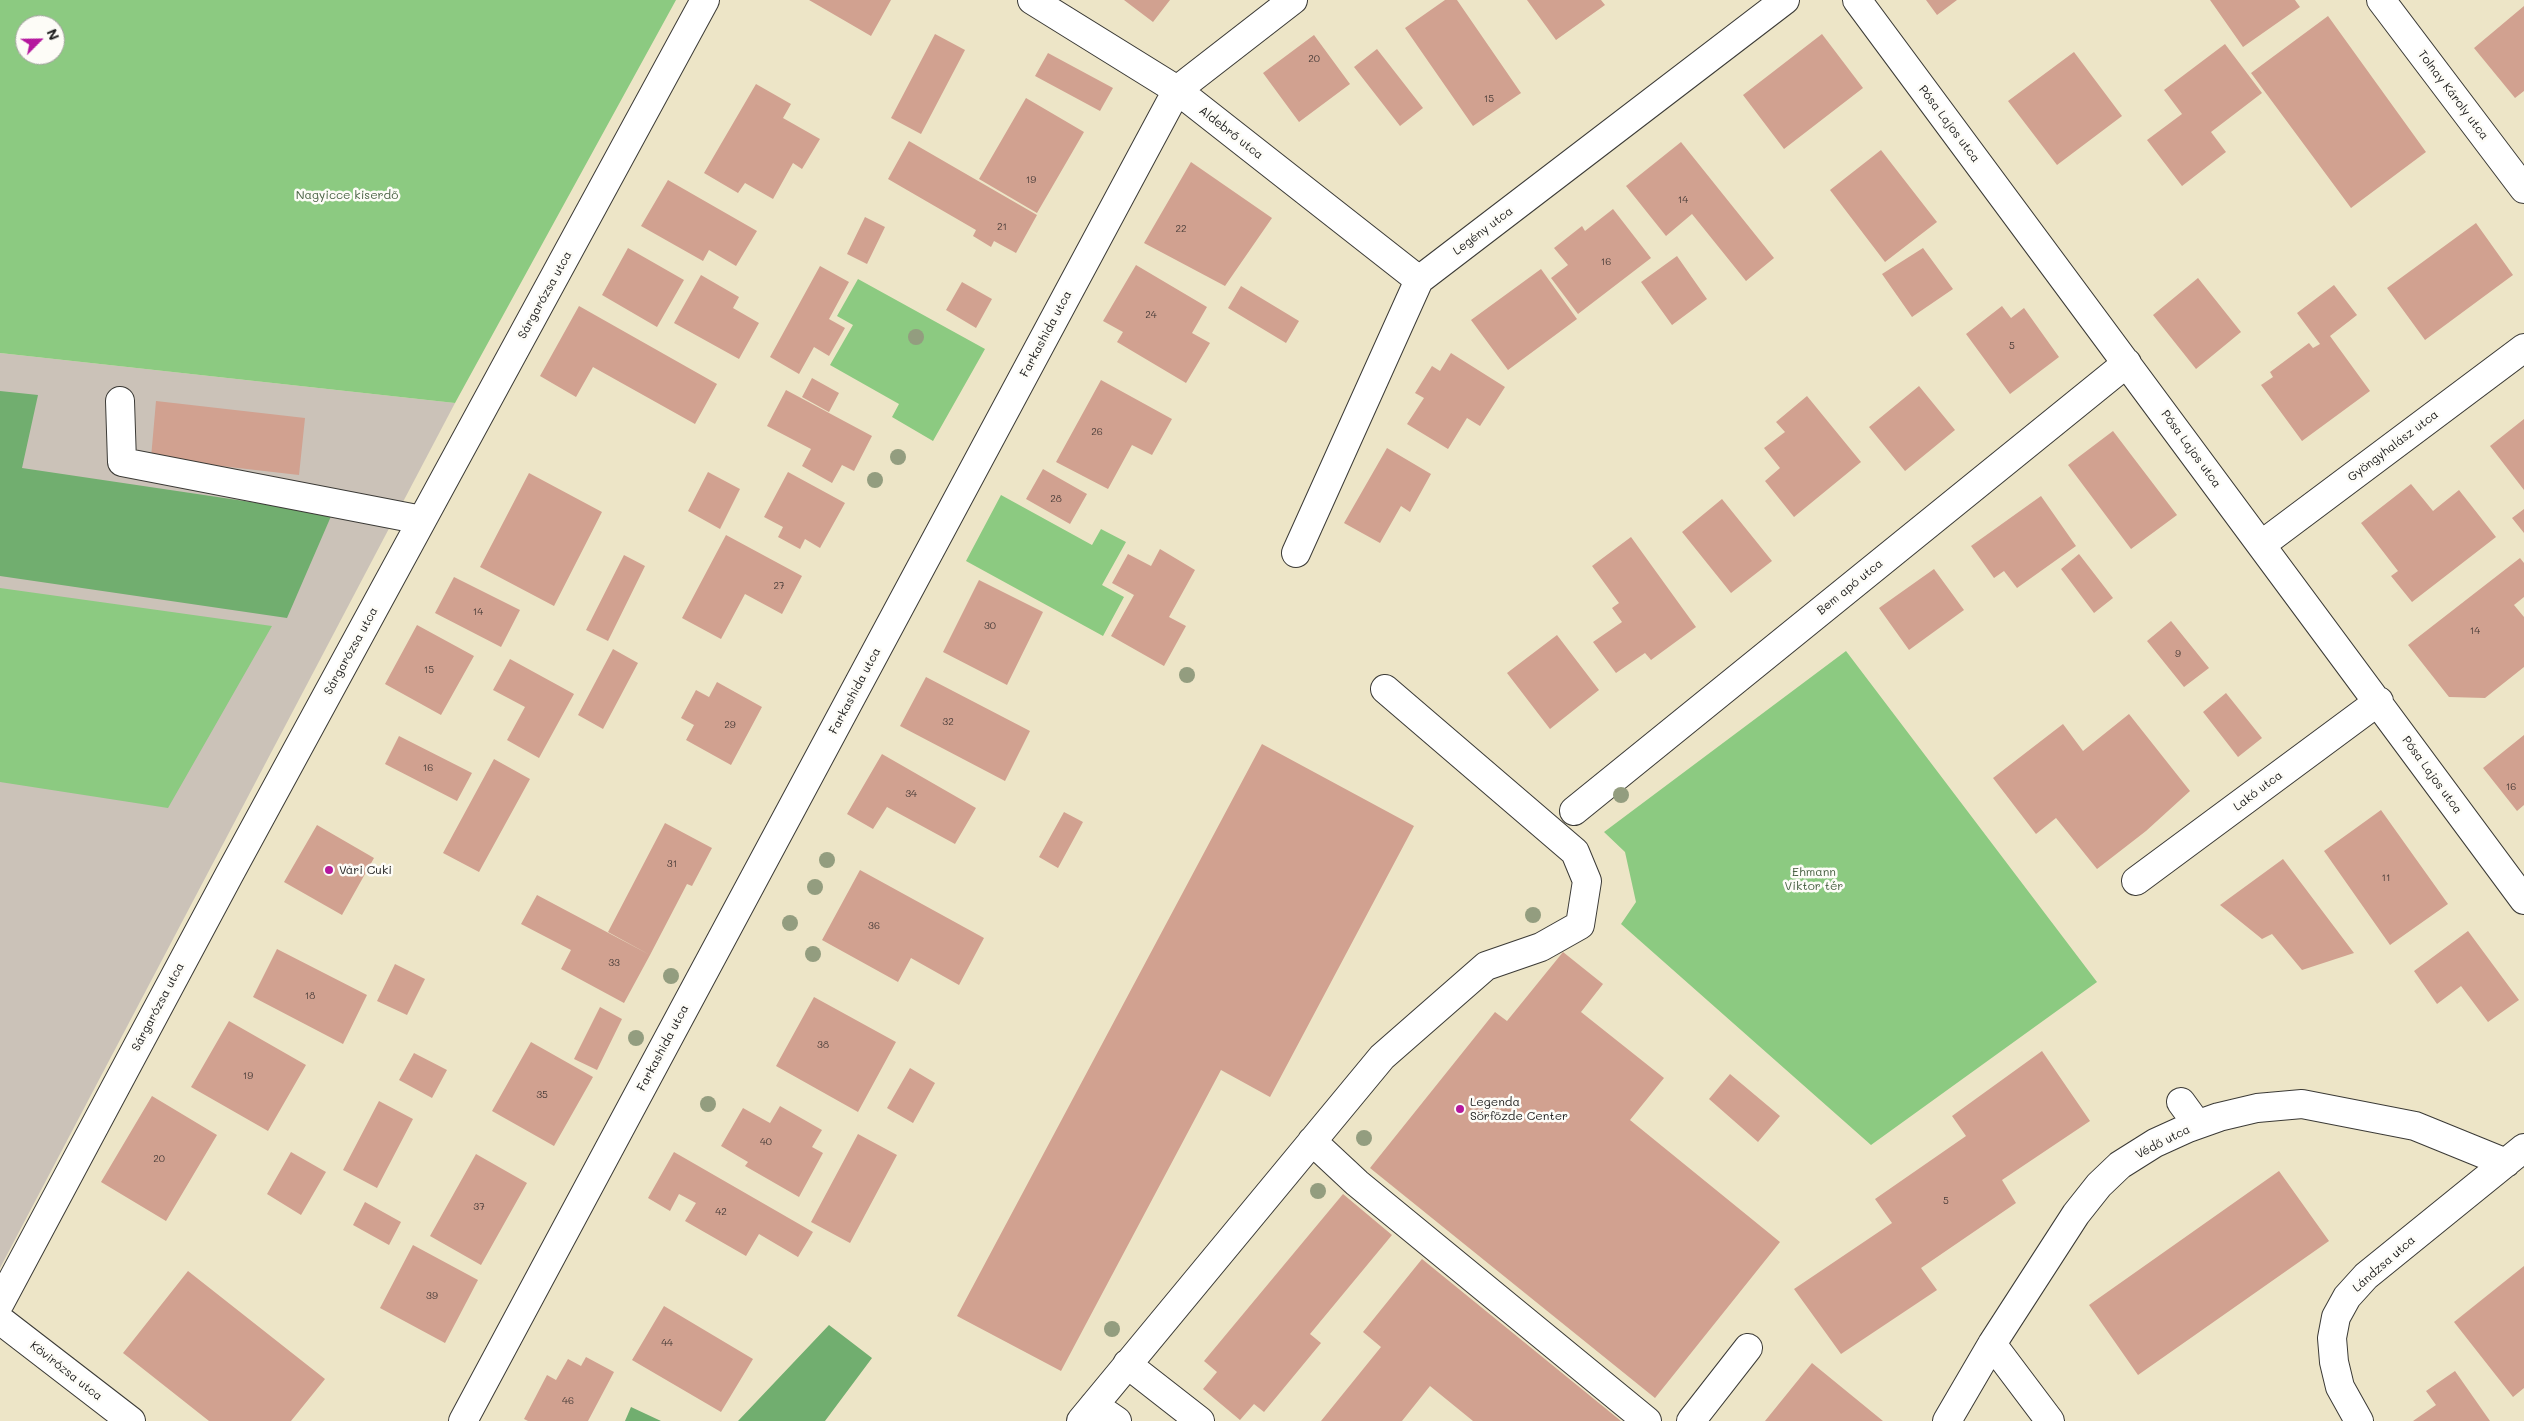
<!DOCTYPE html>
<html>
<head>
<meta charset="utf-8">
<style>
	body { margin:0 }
	#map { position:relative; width:2524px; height:1421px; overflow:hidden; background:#ede5c7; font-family:Mali,sans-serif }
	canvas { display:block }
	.north { position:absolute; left:15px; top:15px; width:50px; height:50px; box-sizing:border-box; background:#fdfcf7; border:1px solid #a3a29f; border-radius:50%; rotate:67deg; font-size:14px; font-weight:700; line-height:20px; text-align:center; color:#1c1c1c }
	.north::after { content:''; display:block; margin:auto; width:18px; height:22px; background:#b5179e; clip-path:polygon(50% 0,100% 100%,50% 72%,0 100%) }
</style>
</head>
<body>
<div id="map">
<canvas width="2524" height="1421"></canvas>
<div class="north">N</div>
</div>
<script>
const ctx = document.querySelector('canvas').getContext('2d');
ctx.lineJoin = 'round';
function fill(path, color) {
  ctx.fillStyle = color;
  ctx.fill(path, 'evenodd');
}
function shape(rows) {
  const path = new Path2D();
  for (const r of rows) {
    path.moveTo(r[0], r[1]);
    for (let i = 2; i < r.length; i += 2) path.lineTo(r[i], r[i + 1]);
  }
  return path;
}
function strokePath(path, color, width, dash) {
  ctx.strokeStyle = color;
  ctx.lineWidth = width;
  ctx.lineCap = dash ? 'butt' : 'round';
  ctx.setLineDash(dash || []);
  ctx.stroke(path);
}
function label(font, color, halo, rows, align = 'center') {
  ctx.font = font + ' Mali,sans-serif';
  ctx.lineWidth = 5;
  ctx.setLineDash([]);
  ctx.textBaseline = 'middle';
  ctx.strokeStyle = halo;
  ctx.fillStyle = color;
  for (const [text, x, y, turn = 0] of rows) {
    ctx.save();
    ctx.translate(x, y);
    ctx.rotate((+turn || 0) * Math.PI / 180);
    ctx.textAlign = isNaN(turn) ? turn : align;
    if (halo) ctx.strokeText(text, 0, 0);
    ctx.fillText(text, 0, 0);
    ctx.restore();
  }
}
fill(shape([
	[0,353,455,403,0,1268]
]), '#cbc2b8');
fill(shape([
	[0,0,676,0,455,403,0,353],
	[25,25,55,25,55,55,25,55],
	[858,279,985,349,933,441,892,417,899,404,830,365,853,325,837,316],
	[1001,495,1092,545,1101,529,1126,542,1102,585,1124,597,1103,636,966,561],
	[0,588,272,626,168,808,0,782],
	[1846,651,2097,982,1871,1145,1621,924,1636,902,1625,852,1604,832]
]), '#8cca81');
fill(shape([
	[0,391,38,395,22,468,332,514,287,618,0,576],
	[829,1325,872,1358,825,1421,738,1421],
	[631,1407,661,1421,625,1421]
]), '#71ae6f');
fill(shape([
	[809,0,891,0,871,36],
	[1124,0,1170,0,1153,22],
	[1445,0,1457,0,1521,93,1473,126,1405,28],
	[1527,0,1601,0,1605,5,1556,40],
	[1926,0,1957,0,1937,15],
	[2210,0,2295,0,2300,7,2243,47],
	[2524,6,2524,91,2515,98,2474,48],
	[2328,16,2426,152,2351,208,2251,73],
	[935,34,965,50,921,134,891,118],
	[1822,34,1863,88,1784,149,1743,95],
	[1314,35,1350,84,1299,122,1263,73],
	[2225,44,2262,93,2211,132,2226,152,2182,186,2147,140,2182,114,2164,90],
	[1377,49,1423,108,1400,126,1354,67],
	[2074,52,2122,116,2057,165,2008,101],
	[1048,53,1113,88,1100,111,1035,76],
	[756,84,791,104,783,118,820,139,802,169,793,163,773,199,745,183,738,193,704,173],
	[1026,98,1084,132,1037,213,979,179],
	[909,141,1037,215,1016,253,994,241,991,247,973,236,976,230,888,179],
	[1681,142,1774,258,1746,281,1692,214,1666,236,1626,186],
	[1881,150,1937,222,1885,262,1830,190],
	[1191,162,1272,218,1225,286,1144,243],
	[668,180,757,231,736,266,709,250,703,261,641,226],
	[1613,209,1651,258,1578,314,1551,278,1568,265,1554,248,1582,226,1585,231],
	[865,217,885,227,867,264,847,254],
	[2476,223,2513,275,2425,340,2387,288],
	[628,248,684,280,657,327,602,295],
	[1923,248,1953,289,1912,317,1882,274],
	[1677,256,1707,299,1672,325,1641,282],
	[1136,265,1207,307,1192,333,1210,343,1186,383,1117,342,1123,332,1103,321],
	[820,266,849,282,829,319,845,328,829,356,814,347,799,374,770,357],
	[1541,269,1577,319,1508,370,1471,320],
	[701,275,739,297,733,308,759,323,739,359,674,323],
	[2198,278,2241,332,2196,369,2153,315],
	[962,282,992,299,976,328,946,310],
	[2334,285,2357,315,2330,336,2370,391,2302,441,2261,385,2273,377,2270,372,2309,343,2313,348,2320,344,2297,313],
	[1241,286,1299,321,1286,343,1228,308],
	[579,306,717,384,695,424,593,367,576,397,540,376],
	[2002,306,2011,318,2024,308,2059,357,2010,394,1966,334],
	[1451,353,1505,387,1480,426,1467,418,1448,449,1407,424,1424,398,1415,393,1432,366,1440,371],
	[812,378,839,393,829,412,802,397],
	[1101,380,1172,419,1152,455,1132,445,1108,489,1056,462],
	[1919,386,1955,430,1905,471,1869,427],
	[786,390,872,436,854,471,842,465,832,483,802,466,811,449,767,426],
	[1807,396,1861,462,1794,517,1765,481,1780,468,1764,448,1785,432,1776,422],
	[156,401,305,418,299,475,151,458],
	[2524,419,2524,490,2490,446],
	[2113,431,2177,515,2131,549,2068,465],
	[1387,448,1431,474,1410,512,1401,506,1380,543,1344,523],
	[1043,469,1087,494,1070,524,1026,499],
	[708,472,740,489,720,529,688,511],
	[788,472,845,503,820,548,805,539,800,549,778,537,783,527,764,517],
	[529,473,602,512,554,606,480,567],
	[2411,484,2433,511,2459,490,2496,537,2412,602,2391,576,2398,571,2361,523],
	[2041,496,2076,546,2017,588,2004,571,1994,578,1971,546],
	[1722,499,1772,561,1731,593,1682,532],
	[2524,509,2524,533,2512,518],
	[726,535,802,576,782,614,745,594,721,639,682,618],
	[1631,537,1696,627,1651,660,1645,653,1616,673,1593,642,1622,622,1612,608,1619,603,1592,566],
	[1160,549,1195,570,1169,617,1186,626,1164,666,1111,636,1134,595,1112,583,1128,554,1151,566],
	[2079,554,2113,598,2094,613,2061,569],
	[624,555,645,566,608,641,586,630],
	[2520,558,2524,563,2524,597,2514,605,2524,617,2524,667,2485,698,2449,697,2408,645],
	[1934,569,1964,610,1909,650,1879,608],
	[454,577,520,610,501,647,435,613],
	[979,580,1043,612,1007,685,943,652],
	[2171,621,2209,668,2184,687,2147,641],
	[417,625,474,656,441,715,385,684],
	[1557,635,1599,690,1550,729,1507,673],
	[613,649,638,663,603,729,578,715],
	[510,659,574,694,539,758,507,740,525,707,493,690],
	[926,677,1030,731,1005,781,900,726],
	[717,682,762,707,731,765,686,740,694,725,681,718,696,690,709,697],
	[2226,693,2262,738,2238,757,2203,712],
	[2129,714,2190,791,2146,831,2097,869,2056,818,2036,834,1993,778,2063,724,2083,751],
	[2524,735,2524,805,2517,811,2483,768],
	[399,736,472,773,457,801,385,764],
	[1262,744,1414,826,1270,1097,1221,1070,1061,1371,957,1316],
	[882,754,976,808,955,844,887,807,873,829,847,814],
	[494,759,530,779,479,872,443,853],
	[2381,810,2448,904,2390,945,2324,851],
	[1064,812,1083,822,1058,868,1039,857],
	[665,823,712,848,692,886,687,884,650,955,608,932],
	[317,825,374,858,342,915,284,882],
	[2283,859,2354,953,2302,970,2272,934,2262,939,2220,905],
	[860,870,984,938,959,985,911,958,898,982,822,940],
	[537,895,650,955,624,1003,561,969,571,950,521,924],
	[2468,931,2519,1000,2488,1022,2461,986,2437,1004,2414,971],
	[277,949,367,995,343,1044,253,997],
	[1563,952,1603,984,1581,1012,1664,1078,1630,1120,1780,1242,1655,1398,1370,1168,1495,1012,1507,1021],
	[395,964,425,979,407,1015,377,1001],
	[814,997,896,1042,858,1112,776,1066],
	[600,1007,622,1019,597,1070,574,1059],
	[229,1021,306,1065,268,1131,191,1087],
	[531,1042,593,1077,554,1146,492,1111],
	[2042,1051,2090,1121,2002,1180,2016,1203,1921,1268,1937,1290,1841,1354,1794,1289,1892,1223,1875,1199,1966,1136,1952,1116],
	[414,1053,447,1070,432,1098,399,1080],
	[910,1068,935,1083,913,1123,887,1108],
	[1730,1074,1780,1116,1758,1142,1709,1099],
	[152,1096,217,1135,166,1221,101,1182],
	[379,1101,413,1119,377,1188,343,1170],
	[780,1106,822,1130,812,1147,823,1153,799,1197,745,1166,748,1162,721,1146,743,1108,770,1123],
	[858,1134,897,1155,850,1243,811,1222],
	[291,1152,326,1172,301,1215,267,1194],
	[674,1152,813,1232,798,1257,759,1234,746,1256,685,1221,696,1203,679,1194,670,1211,648,1198],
	[476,1154,527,1183,481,1265,430,1236],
	[2279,1171,2329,1241,2138,1375,2089,1305],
	[1343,1194,1392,1235,1310,1334,1321,1343,1264,1412,1254,1404,1240,1420,1203,1389,1217,1372,1204,1361],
	[365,1202,401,1222,389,1245,353,1225],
	[413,1245,478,1280,445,1343,380,1308],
	[1422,1259,1621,1421,1473,1421,1430,1386,1402,1421,1321,1421,1381,1347,1363,1332],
	[2524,1266,2524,1388,2513,1397,2454,1322],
	[188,1271,325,1379,291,1421,209,1421,123,1353],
	[664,1306,753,1359,721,1412,632,1360],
	[586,1357,614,1372,588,1421,528,1421,524,1419,547,1375,556,1380,568,1359,581,1366],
	[1812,1363,1883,1421,1765,1421],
	[2455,1371,2490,1421,2413,1421,2436,1405,2426,1391]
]), '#d1a190');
const minor = shape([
	[1032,0,1177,90,1419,280],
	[1857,0,2524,900],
	[2381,0,2524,189],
	[120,401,122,462,422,520],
	[2261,545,2524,348],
	[1296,553,1419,280,1785,0],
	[1574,811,2127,363],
	[2136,881,2379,701],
	[2181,1102,2197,1124],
	[1312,1141,1357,1183,1647,1421],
	[0,1303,229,875,705,0],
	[0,1320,131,1421],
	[1992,1344,2050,1421],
	[1127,1364,1200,1421],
	[1094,1405,1117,1421],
	[463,1421,1177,90,1293,0],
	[1081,1421,1382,1057,1486,966,1541,947,1580,925,1587,881,1575,852,1385,689],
	[1691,1421,1748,1348],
	[1947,1421,1992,1344,2076,1214,2099,1185,2120,1165,2155,1143,2188,1128,2219,1117,2257,1108,2302,1104,2415,1126,2506,1163],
	[2359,1421,2340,1387,2334,1362,2332,1338,2336,1317,2347,1297,2366,1276,2524,1148]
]);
strokePath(minor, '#3b3a36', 30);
strokePath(minor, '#fff', 28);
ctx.fillStyle = '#939d7f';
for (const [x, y] of [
	[916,337],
	[898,457],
	[875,480],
	[1187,675],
	[1621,795],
	[827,860],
	[815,887],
	[1533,915],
	[790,923],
	[813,954],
	[671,976],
	[636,1038],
	[708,1104],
	[1364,1138],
	[1318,1191],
	[1112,1329]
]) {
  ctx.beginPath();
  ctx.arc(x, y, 8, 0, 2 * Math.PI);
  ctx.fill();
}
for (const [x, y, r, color] of [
	[329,870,5,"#b5179e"],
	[1460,1109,5,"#b5179e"]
]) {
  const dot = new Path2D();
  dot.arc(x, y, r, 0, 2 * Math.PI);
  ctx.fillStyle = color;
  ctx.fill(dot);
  strokePath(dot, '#fdfcf7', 2);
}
label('10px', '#493d39', null, [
	["20",1314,59],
	["15",1489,99],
	["19",1031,180],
	["14",1683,200],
	["21",1002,227],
	["22",1181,229],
	["16",1606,262],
	["24",1151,315],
	["5",2012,346],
	["26",1097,432],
	["28",1056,499],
	["27",779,586],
	["14",478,612],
	["30",990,626],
	["14",2475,631],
	["9",2178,654],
	["15",429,670],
	["32",948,722],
	["29",730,725],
	["16",428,768],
	["16",2511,787],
	["34",911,794],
	["31",672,864],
	["11",2386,878],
	["36",874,926],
	["33",614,963],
	["18",310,996],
	["38",823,1045],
	["19",248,1076],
	["35",542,1095],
	["40",766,1142],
	["20",159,1159],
	["5",1946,1201],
	["37",479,1207],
	["42",721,1212],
	["39",432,1296],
	["44",667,1343],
	["46",568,1401]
]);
label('12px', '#1c1c1c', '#fdfcf7', [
	["Tolnay Károly utca",2453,95,53],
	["Pósa Lajos utca",1949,124,53],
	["Aldebrő utca",1231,133,38],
	["Legény utca",1483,231,-37],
	["Sárgarózsa utca",545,295,-61],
	["Farkashida utca",1046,334,-62],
	["Gyöngyhalász utca",2393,446,-37],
	["Pósa Lajos utca",2191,449,54],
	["Bem apó utca",1850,587,-39],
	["Sárgarózsa utca",351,651,-61],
	["Farkashida utca",855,691,-62],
	["Pósa Lajos utca",2432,775,54],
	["Lakó utca",2258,791,-37],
	["Sárgarózsa utca",158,1007,-62],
	["Farkashida utca",663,1048,-62],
	["Védő utca",2163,1142,-27],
	["Lándzsa utca",2384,1264,-41],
	["Kövirózsa utca",66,1371,38]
]);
label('12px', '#496244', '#fdfcf7', [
	["Nagyicce kiserdő",347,195],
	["Ehmann",1814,872],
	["Viktor tér",1814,886]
]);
label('12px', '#1c1c1c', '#fdfcf7', [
	["Vári Cuki",339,870],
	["Legenda",1470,1102],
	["Sörfőzde Center",1470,1116]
], 'left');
</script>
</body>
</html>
